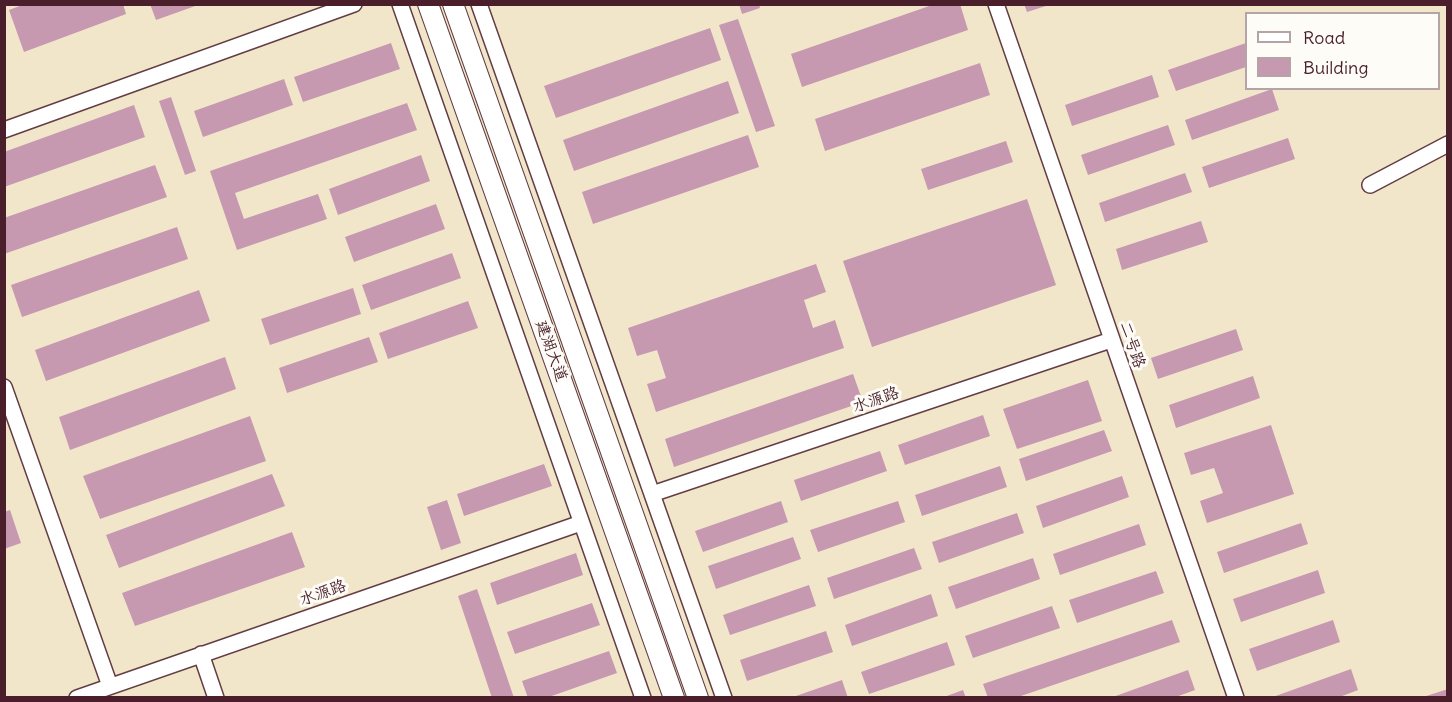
<!DOCTYPE html>
<html>
<head>
<meta charset="utf-8">
<style>
	body { margin:0 }
	#map { position:relative; width:1452px; height:702px; overflow:hidden; background:#f1e6ca; font-family:Delius,sans-serif }
	canvas { display:block }
	.frame { position:absolute; inset:0; border:6px solid #4a1f2b; pointer-events:none }
	.legend { position:absolute; left:1245px; top:12px; width:195px; height:78px; box-sizing:border-box; background:#fdfcf7; border:2px solid #b5a4a5; margin:0; padding:8px 10px; list-style:none; font-size:18px; color:#4a1f2b }
	.legend li { display:flex; align-items:center; gap:12px; height:30px }
	.legend b { width:30px; border:2px solid #b5a4a5 }
</style>
</head>
<body>
<div id="map">
<canvas width="1452" height="702"></canvas>
<div class="frame"></div>
<ul class="legend">
<li><b style="height:8px;background:#fff"></b>Road</li>
<li><b style="height:16px;background:#c699b1"></b>Building</li>
</ul>
</div>
<script>
const ctx = document.querySelector('canvas').getContext('2d');
ctx.lineJoin = 'round';
function fill(path, color) {
  ctx.fillStyle = color;
  ctx.fill(path, 'evenodd');
}
function shape(rows) {
  const path = new Path2D();
  for (const r of rows) {
    path.moveTo(r[0], r[1]);
    for (let i = 2; i < r.length; i += 2) path.lineTo(r[i], r[i + 1]);
  }
  return path;
}
function strokePath(path, color, width, dash) {
  ctx.strokeStyle = color;
  ctx.lineWidth = width;
  ctx.lineCap = dash ? 'butt' : 'round';
  ctx.setLineDash(dash || []);
  ctx.stroke(path);
}
function label(font, color, halo, rows, align = 'center') {
  ctx.font = font + ' Delius,"LXGW WenKai TC",sans-serif';
  ctx.lineWidth = 6;
  ctx.setLineDash([]);
  ctx.textBaseline = 'middle';
  ctx.strokeStyle = halo;
  ctx.fillStyle = color;
  for (const [text, x, y, turn = 0] of rows) {
    ctx.save();
    ctx.translate(x, y);
    ctx.rotate((+turn || 0) * Math.PI / 180);
    ctx.textAlign = isNaN(turn) ? turn : align;
    if (halo) ctx.strokeText(text, 0, 0);
    ctx.fillText(text, 0, 0);
    ctx.restore();
  }
}
fill(shape([
	[25,4,123,4,126,14,24,52,9,10],
	[150,4,197,4,198,5,156,20],
	[739,4,759,4,760,8,742,14],
	[935,4,960,4,968,30,802,87,791,54],
	[1024,4,1049,4,1049,5,1027,12],
	[738,19,775,126,756,132,719,25],
	[710,28,721,60,556,118,544,86],
	[391,43,400,69,303,102,294,77],
	[1246,43,1246,67,1176,91,1168,70],
	[980,63,990,95,825,151,815,119],
	[1152,75,1159,97,1072,126,1065,105],
	[284,79,293,105,203,137,194,111],
	[728,81,739,113,574,171,563,140],
	[1272,89,1279,110,1192,140,1185,120],
	[171,97,196,171,185,175,159,101],
	[407,103,417,130,235,193,244,219,318,194,327,219,237,250,210,171],
	[134,105,145,137,4,187,4,152],
	[1168,125,1175,145,1088,175,1081,155],
	[748,135,759,167,593,224,582,192],
	[1288,138,1295,159,1209,188,1202,167],
	[1006,141,1013,162,928,190,921,169],
	[421,155,430,181,338,215,329,189],
	[155,165,167,197,4,254,4,218],
	[1185,173,1192,192,1105,222,1099,203],
	[1027,199,1056,285,872,347,843,261],
	[436,204,445,229,354,262,345,237],
	[1201,221,1208,242,1122,270,1116,249],
	[177,227,188,259,22,317,11,285],
	[452,253,461,278,371,310,362,285],
	[816,264,826,292,804,300,813,328,835,320,844,348,656,412,647,384,666,378,657,350,637,356,628,328],
	[353,288,361,314,270,345,261,319],
	[199,290,210,321,46,381,35,350],
	[468,301,478,328,388,359,379,333],
	[1236,329,1243,350,1158,379,1151,358],
	[369,337,378,362,287,393,279,368],
	[225,357,236,389,70,450,59,417],
	[853,374,863,402,674,467,665,439],
	[1253,376,1260,398,1176,428,1169,405],
	[1088,380,1102,421,1017,449,1003,409],
	[983,415,990,436,905,465,898,445],
	[250,416,266,461,100,519,83,476],
	[1271,425,1294,494,1207,523,1200,501,1223,493,1214,468,1191,475,1184,453],
	[1104,430,1112,451,1026,481,1019,459],
	[880,451,887,471,801,501,794,480],
	[544,464,552,486,464,516,457,494],
	[1000,466,1007,487,922,516,915,495],
	[272,474,285,506,119,568,106,535],
	[1122,476,1129,497,1043,528,1036,506],
	[447,500,461,543,441,550,427,507],
	[781,501,788,522,703,552,695,531],
	[898,501,905,522,818,552,810,530],
	[10,510,21,543,4,549,4,512],
	[1017,513,1024,533,939,563,932,542],
	[1301,523,1308,544,1224,573,1217,552],
	[1139,524,1146,545,1060,575,1053,554],
	[292,532,305,567,135,626,122,593],
	[793,537,801,559,716,589,708,566],
	[914,548,922,569,834,599,827,578],
	[576,553,583,575,497,605,490,583],
	[1033,558,1040,579,956,609,948,587],
	[1318,570,1325,593,1241,622,1233,599],
	[1156,571,1164,593,1077,623,1069,600],
	[809,585,816,606,730,635,723,615],
	[477,589,514,698,492,698,458,596],
	[931,594,938,616,852,646,845,625],
	[592,603,600,625,515,654,507,632],
	[1052,606,1060,628,973,658,965,636],
	[1172,620,1180,642,1015,698,988,698,983,684],
	[1333,620,1340,642,1257,671,1249,649],
	[826,631,833,652,747,681,740,660],
	[947,642,955,665,869,694,861,672],
	[609,651,617,673,546,698,528,698,522,681],
	[1351,669,1358,690,1337,698,1270,698],
	[1188,670,1195,690,1173,698,1110,698],
	[842,680,848,698,793,698,793,697],
	[1448,689,1448,698,1423,698,1423,697],
	[963,690,966,698,944,698,944,697]
]), '#c699b1');
const minor = shape([
	[400,4,643,698],
	[479,4,724,698],
	[996,4,1236,698],
	[4,130,354,4],
	[1370,185,1448,144],
	[4,387,110,686],
	[652,494,1111,340],
	[201,654,216,698],
	[77,698,581,523]
]);
const major = shape([
	[428,4,674,698],
	[453,4,698,698]
]);
strokePath(minor, '#633d43', 18);
strokePath(major, '#633d43', 22);
strokePath(minor, '#fff', 15);
strokePath(major, '#fff', 20);
label('16px', '#4a1f2b', '#fdfcf7', [
	["二号路",1132,345,71],
	["建湖大道",551,351,70],
	["水源路",876,400,-19],
	["水源路",323,593,-19]
]);
</script>
</body>
</html>
